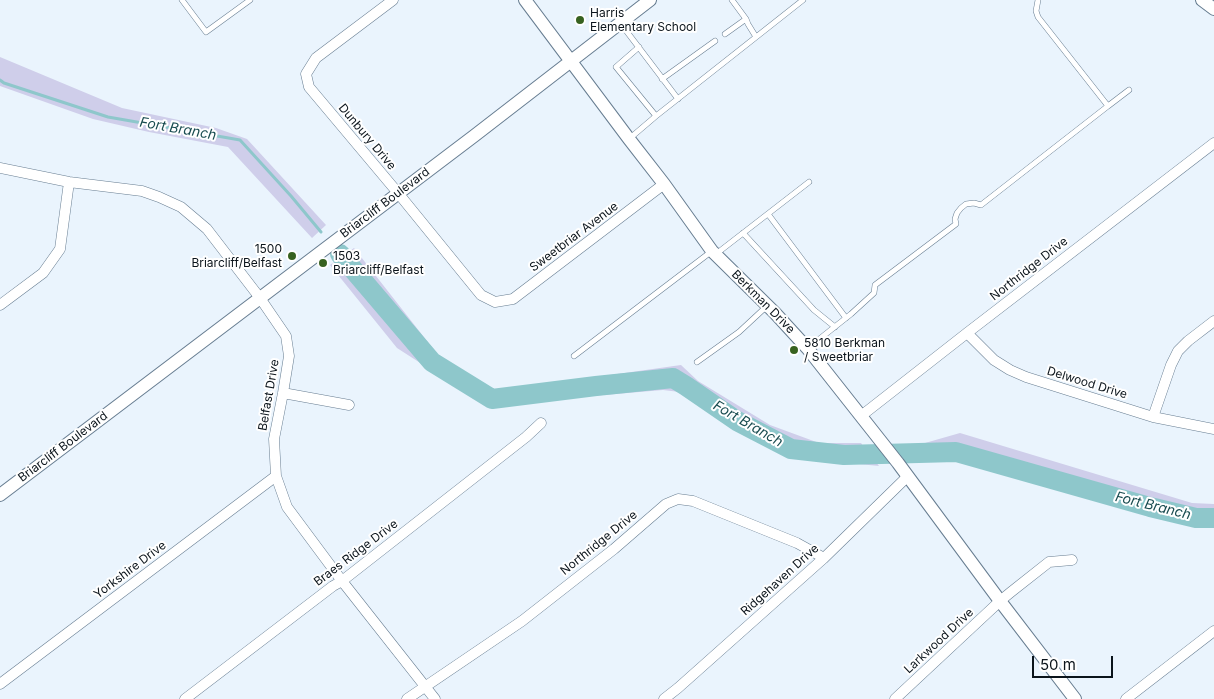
<!DOCTYPE html>
<html>
<head>
<meta charset="utf-8">
<style>
	body { margin:0 }
	#map { position:relative; width:1214px; height:699px; overflow:hidden; background:#eaf4fd; font-family:Inter,sans-serif }
	canvas { display:block }
	.scale { position:absolute; left:1032px; top:656px; width:81px; height:22px; box-sizing:border-box; border:2px solid #0b141b; border-top:0; padding-left:6px; font-size:15px; line-height:18px; white-space:nowrap; color:#0b141b; -webkit-text-stroke:4px #fff; paint-order:stroke }
</style>
</head>
<body>
<div id="map">
<canvas width="1214" height="699"></canvas>
<div class="scale">50 m</div>
</div>
<script>
const ctx = document.querySelector('canvas').getContext('2d');
ctx.lineJoin = 'round';
function fill(path, color) {
  ctx.fillStyle = color;
  ctx.fill(path, 'evenodd');
}
function shape(rows) {
  const path = new Path2D();
  for (const r of rows) {
    path.moveTo(r[0], r[1]);
    for (let i = 2; i < r.length; i += 2) path.lineTo(r[i], r[i + 1]);
  }
  return path;
}
function strokePath(path, color, width, dash) {
  ctx.strokeStyle = color;
  ctx.lineWidth = width;
  ctx.lineCap = dash ? 'butt' : 'round';
  ctx.setLineDash(dash || []);
  ctx.stroke(path);
}
function label(font, color, halo, rows, align = 'center') {
  ctx.font = font + ' Inter,sans-serif';
  ctx.lineWidth = 4;
  ctx.setLineDash([]);
  ctx.textBaseline = 'middle';
  ctx.strokeStyle = halo;
  ctx.fillStyle = color;
  for (const [text, x, y, turn = 0] of rows) {
    ctx.save();
    ctx.translate(x, y);
    ctx.rotate((+turn || 0) * Math.PI / 180);
    ctx.textAlign = isNaN(turn) ? turn : align;
    if (halo) ctx.strokeText(text, 0, 0);
    ctx.fillText(text, 0, 0);
    ctx.restore();
  }
}
fill(shape([
	[0,57,122,108,216,128,247,139,326,225,312,238,228,147,149,132,93,119,0,86],
	[354,248,438,355,497,391,681,365,698,381,770,425,819,443,861,443,879,466,788,457,742,430,688,393,663,390,509,403,484,404,397,348,330,265],
	[960,433,1192,503,1214,504,1214,527,1193,526,960,461,917,460,917,453,925,443]
]), '#cfceea');
strokePath(shape([
	[0,80,4,83,108,117,240,140,291,196,321,232]
]), '#8ec7cb', 3);
strokePath(shape([
	[340,254,432,362,492,399,596,386,673,378,686,386,737,421,791,449,844,455,956,452,1150,507,1196,518,1214,518]
]), '#8ec7cb', 20);
const service = shape([
	[182,0,206,32,250,0],
	[732,0,746,19,748,24,756,37],
	[621,24,678,99],
	[725,34,746,19],
	[639,47,616,67,656,116],
	[662,79,715,41],
	[1108,106,1129,90],
	[629,139,656,116,803,0],
	[768,214,846,318],
	[743,233,814,310,835,327],
	[716,254,809,182],
	[808,348,851,314,874,293,875,285,956,224,955,219,957,213,961,208,966,204,974,203,981,205,1108,106,1038,17,1036,11,1038,0],
	[574,356,712,251],
	[697,362,739,332,767,306]
]);
const minor = shape([
	[393,0,316,58,306,74,309,87,398,193,481,295,495,302,513,299,664,184],
	[0,168,69,182,142,191,159,197,181,207,207,229,260,298,286,336,289,356,283,393,274,439,276,476,287,507,342,581,435,699],
	[0,305,43,273,60,249,69,182],
	[967,333,994,360,1010,370,1026,377,1153,417,1214,429],
	[283,393,349,405],
	[861,416,967,333,1214,143],
	[1153,417,1171,365,1178,351,1188,341,1214,321],
	[0,684,276,476],
	[185,699,333,586,342,581,526,437,541,423],
	[407,699,522,621,614,549,666,504,678,499,693,501,797,543,824,558],
	[664,699,678,688,824,558,908,476],
	[895,699,1000,601,1011,592,1049,562,1072,560],
	[1126,699,1214,631]
]);
const tertiary = shape([
	[525,0,629,139,664,184,712,251,775,313,808,349,898,463,1000,601,1075,699],
	[1202,0,1214,9],
	[0,495,474,136,650,0]
]);
strokePath(service, '#677d91', 6);
strokePath(minor, '#677d91', 11);
strokePath(tertiary, '#677d91', 14);
strokePath(service, '#fff', 5);
strokePath(minor, '#fff', 10);
strokePath(tertiary, '#fff', 12);
for (const [x, y, r, color] of [
	[580,20,5,"#376220"],
	[292,256,5,"#376220"],
	[323,263,5,"#376220"],
	[794,350,5,"#376220"]
]) {
  const dot = new Path2D();
  dot.arc(x, y, r, 0, 2 * Math.PI);
  ctx.fillStyle = color;
  ctx.fill(dot);
  strokePath(dot, '#fff', 2);
}
label('12px', '#0b141b', '#fff', [
	["Harris",590,13],
	["Elementary School",590,27],
	["1500",282,249,"right"],
	["Briarcliff/Belfast",282,263,"right"],
	["1503",333,256],
	["Briarcliff/Belfast",333,270],
	["5810 Berkman",804,343],
	["/ Sweetbriar",804,357]
], 'left');
label('12px', '#0b141b', '#fff', [
	["Dunbury Drive",367,137,50],
	["Briarcliff Boulevard",385,203,-37],
	["Sweetbriar Avenue",574,237,-37],
	["Northridge Drive",1029,269,-38],
	["Berkman Drive",763,302,45],
	["Delwood Drive",1087,383,17],
	["Belfast Drive",269,395,-80],
	["Briarcliff Boulevard",63,447,-37],
	["Northridge Drive",599,543,-39],
	["Braes Ridge Drive",356,553,-37],
	["Yorkshire Drive",130,570,-37],
	["Ridgehaven Drive",780,580,-42],
	["Larkwood Drive",939,641,-43]
]);
label('italic 14px', '#194c50', '#fff', [
	["Fort Branch",178,129,10],
	["Fort Branch",748,424,30],
	["Fort Branch",1153,506,14]
]);
</script>
</body>
</html>
